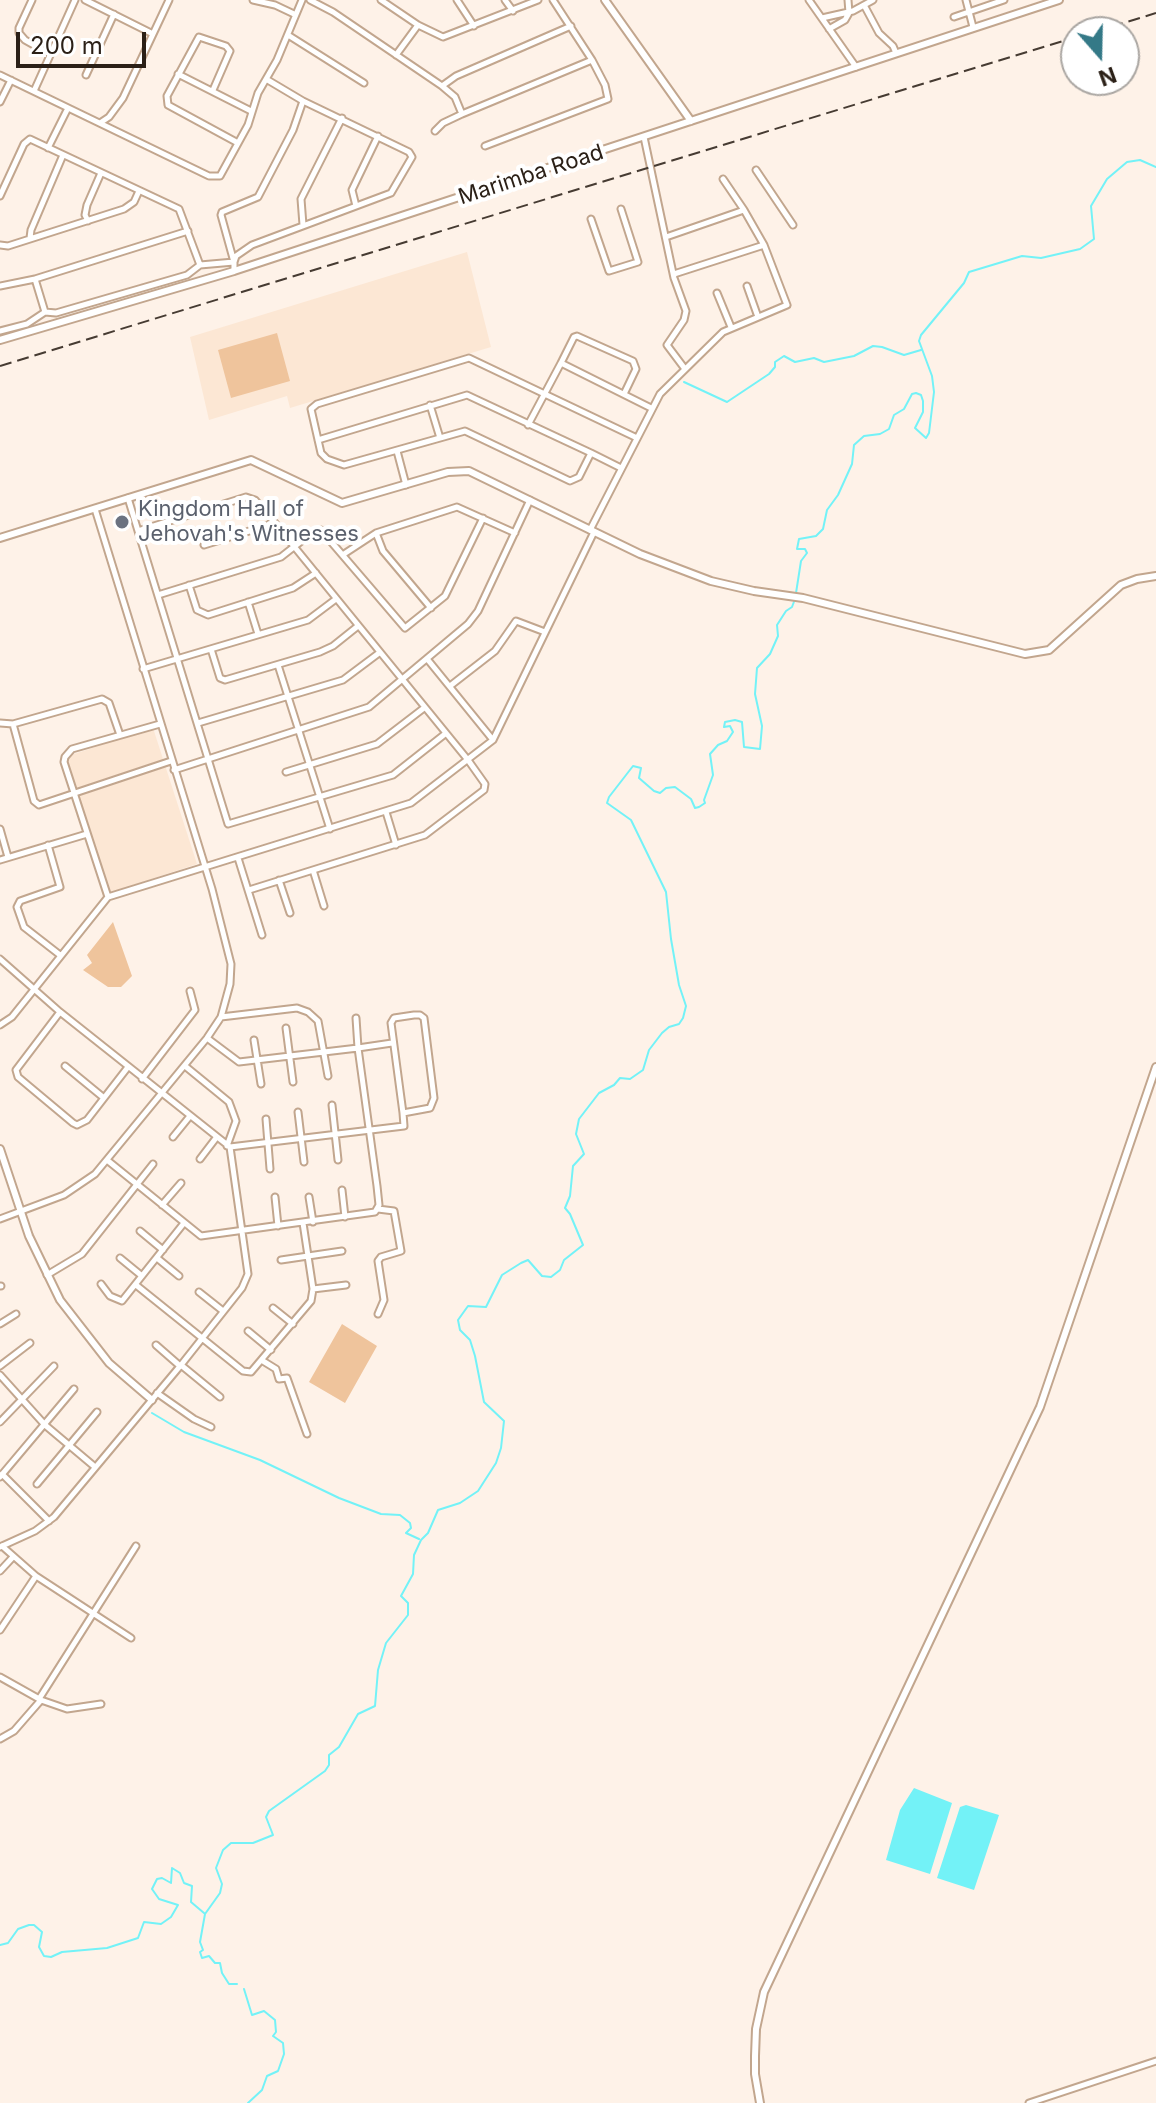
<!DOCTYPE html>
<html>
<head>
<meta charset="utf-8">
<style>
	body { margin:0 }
	#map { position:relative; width:1156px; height:2103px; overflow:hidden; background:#fef2e8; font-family:Inter,sans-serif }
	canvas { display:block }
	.north { position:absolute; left:1060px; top:16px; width:80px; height:80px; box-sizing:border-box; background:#fff; border:2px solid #aaa6a2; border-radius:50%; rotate:160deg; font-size:22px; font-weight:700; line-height:32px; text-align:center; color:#2b2017 }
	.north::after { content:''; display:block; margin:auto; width:28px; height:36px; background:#347987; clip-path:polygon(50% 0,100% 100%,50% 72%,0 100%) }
	.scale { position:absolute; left:16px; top:32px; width:130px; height:36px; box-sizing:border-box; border:4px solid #2b2017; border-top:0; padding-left:10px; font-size:24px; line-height:28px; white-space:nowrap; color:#2b2017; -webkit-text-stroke:6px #fff; paint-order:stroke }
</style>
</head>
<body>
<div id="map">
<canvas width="1156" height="2103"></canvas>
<div class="north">N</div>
<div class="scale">200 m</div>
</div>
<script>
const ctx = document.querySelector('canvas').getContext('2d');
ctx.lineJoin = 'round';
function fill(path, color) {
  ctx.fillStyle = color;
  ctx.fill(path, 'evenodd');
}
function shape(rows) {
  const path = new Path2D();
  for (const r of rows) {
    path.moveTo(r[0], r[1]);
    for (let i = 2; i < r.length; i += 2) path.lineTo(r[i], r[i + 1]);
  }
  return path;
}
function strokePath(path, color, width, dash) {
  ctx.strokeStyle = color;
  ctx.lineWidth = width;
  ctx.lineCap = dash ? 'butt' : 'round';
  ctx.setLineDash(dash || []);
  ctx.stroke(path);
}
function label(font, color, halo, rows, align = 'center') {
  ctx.font = font + ' Inter,sans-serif';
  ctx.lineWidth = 8;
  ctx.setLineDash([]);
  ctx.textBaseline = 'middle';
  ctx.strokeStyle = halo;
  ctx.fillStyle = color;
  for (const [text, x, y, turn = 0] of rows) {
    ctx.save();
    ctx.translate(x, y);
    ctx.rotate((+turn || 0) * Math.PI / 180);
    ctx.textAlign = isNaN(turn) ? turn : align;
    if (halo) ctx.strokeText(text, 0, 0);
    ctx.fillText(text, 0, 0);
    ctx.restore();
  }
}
fill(shape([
	[467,252,491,347,290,408,287,396,209,420,190,337],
	[153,728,197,864,109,893,65,757]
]), '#fce7d4');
fill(shape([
	[277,333,290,381,231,398,218,350],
	[113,922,132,976,121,987,108,987,83,970,92,963,87,955],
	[342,1324,377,1346,345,1403,309,1382]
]), '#efc49c');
fill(shape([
	[914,1788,952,1803,930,1874,886,1860,900,1810],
	[966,1805,999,1815,974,1890,937,1878,960,1807]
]), '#73f2f7');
strokePath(shape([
	[684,382,727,402,769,374,775,367,775,362,784,356,795,362,814,358,824,362,854,356,873,346,882,347,904,355,921,350],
	[796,593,801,561,807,553,805,549,797,549,799,539,816,536,823,529,827,510,838,495,852,464,854,445,864,436,880,434,889,429,894,415,904,409,912,394,916,393,921,395,923,401,923,412,915,428,926,438,929,433,934,392,932,376,919,341,921,335,964,283,969,272,1022,256,1041,258,1080,249,1094,239,1091,206,1107,179,1127,162,1140,160,1156,167],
	[152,1413,184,1432,260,1460,339,1498,381,1514,400,1515,410,1523,411,1528,406,1533,419,1539],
	[0,1945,8,1943,18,1929,29,1925,34,1925,42,1932,39,1947,44,1956,51,1957,62,1952,107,1948,138,1938,144,1922,161,1924,171,1917,178,1905,159,1899,152,1889,157,1879,162,1878,171,1883,172,1868,180,1873,184,1883,192,1886,191,1902,204,1913],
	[237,1984,229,1984,222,1973,220,1963,215,1963,209,1956,202,1958,200,1952,203,1950,200,1942,205,1914,220,1893,222,1884,216,1868,223,1850,231,1843,253,1843,273,1835,266,1817,269,1811,325,1771,329,1765,329,1755,339,1747,358,1714,375,1706,378,1670,386,1643,408,1615,408,1603,401,1596,413,1574,414,1555,421,1540,428,1533,438,1510,460,1503,478,1491,496,1463,501,1448,504,1421,484,1402,475,1356,470,1340,460,1330,458,1320,468,1306,486,1307,502,1275,521,1263,528,1260,542,1276,551,1277,560,1270,564,1260,583,1245,570,1214,565,1208,570,1196,573,1166,584,1154,576,1134,579,1119,599,1093,614,1085,620,1078,630,1079,643,1070,649,1050,662,1033,669,1027,679,1024,683,1018,686,1006,679,985,671,939,666,892,631,820,607,803,609,797,633,766,641,768,639,778,654,791,660,793,666,788,675,787,691,799,695,808,699,807,705,803,704,800,713,775,710,754,718,745,727,741,733,732,730,726,724,727,725,722,735,720,742,722,744,747,760,749,762,726,755,694,757,668,770,654,778,636,777,625,786,611,792,607,795,599],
	[244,1989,252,2015,264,2011,275,2020,276,2032,273,2036,283,2043,284,2054,278,2071,267,2076,262,2090,248,2103]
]), '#73f2f7', 2);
const minor = shape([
	[32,0,19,28,19,33,25,40,50,54],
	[85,0,153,34],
	[253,0,275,5,294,14],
	[310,0,333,12,442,86,455,97,462,114],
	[381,0,418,25,443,37,538,0],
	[457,0,474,26],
	[505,0,513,11],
	[809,0,856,67],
	[966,0,973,27],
	[864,5,879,33,893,46,896,53],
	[954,17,1004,0],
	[822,18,853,11,873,0],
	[829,29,845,20,849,13,848,0],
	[288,35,364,83],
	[396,55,418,25],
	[178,74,251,111],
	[0,75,209,176,220,176,248,125,258,93,277,60,302,0],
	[86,75,114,14],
	[442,86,456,76,571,26],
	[213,90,230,51,226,46,199,37,167,96,168,105,238,143],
	[34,91,75,0],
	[0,102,11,80],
	[100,123,109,117,123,98,169,0],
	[435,131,443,123,462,114,592,60],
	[644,137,674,278,686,311,684,320,667,345,685,369],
	[485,146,608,99,605,85,592,60,553,0],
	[48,148,68,108],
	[756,170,793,225],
	[723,179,744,210,764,245],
	[0,196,24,144,30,139,179,209,200,265],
	[356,206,352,190,378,136],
	[591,219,609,271,638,262,621,209],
	[88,221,85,215,87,205,101,173],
	[303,225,301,199,342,118],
	[666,237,744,210],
	[30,238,31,230,63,155],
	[0,245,8,246,124,209,134,202,139,191],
	[234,271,234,262,221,215,222,212,258,197,293,130,303,101],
	[35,279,45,312],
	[0,286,35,279,188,231],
	[747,286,758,317],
	[717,293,731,327],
	[0,331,27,324,45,312,56,313,187,275,200,265,234,262,236,256,252,245,391,193,412,157,409,152,303,101,266,79],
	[561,363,574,337,577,336,633,361,636,369,624,394],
	[430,405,440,438],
	[528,425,561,363,651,408],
	[318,440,467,395,591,453],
	[397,451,406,485],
	[621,468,591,453,579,477,570,481,465,431,344,465,327,459,321,453,311,409,317,404,469,358,637,438],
	[128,498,138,531],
	[590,530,660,394,723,332,787,305,764,245,674,274],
	[376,533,383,551,431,608],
	[204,545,275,523],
	[344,554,376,533,457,507,515,533],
	[189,585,197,610,208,615,293,588,316,573],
	[158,595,281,557,313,532,321,530,405,628,445,596,483,518],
	[248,602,258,634],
	[211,649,220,678,225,680,320,652,333,646,358,626],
	[428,660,493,740],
	[278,665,330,829],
	[143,669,308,620,336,599],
	[450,686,495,651,516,621,545,632],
	[0,723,13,724,102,699,109,703,120,735],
	[198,723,343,680,379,653],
	[13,724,34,801,39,805,171,761],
	[174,770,369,707,468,624,478,611,530,500],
	[286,772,377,744,424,708],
	[386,812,396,845],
	[0,829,8,857],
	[48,845,60,887,20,901,17,907,24,927,60,955],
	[238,858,262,935],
	[0,860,87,834],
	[313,870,324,906],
	[279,880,290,913],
	[249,890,425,835,484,790,485,784,468,760,275,523,255,500,246,497,138,531,228,824,393,775,445,734],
	[108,897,64,762,65,757,72,749,160,724],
	[0,959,60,1012,230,1147,248,1274,242,1288,181,1365,54,1517,35,1531,0,1547],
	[60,1012,16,1070,18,1077,73,1123,77,1125,87,1120,128,1067],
	[414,1015,420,1015,424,1018,434,1098,430,1108,403,1113,391,1023,394,1018,414,1015],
	[221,1017,297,1008,308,1012,318,1021,328,1076],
	[356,1018,358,1048,392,1043],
	[0,1025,12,1017,108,897,411,803,493,740,594,532],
	[286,1028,293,1082],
	[254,1040,261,1084],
	[65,1066,104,1098],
	[185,1066,229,1102,236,1121,227,1146],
	[142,1079,195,1010,190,991],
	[332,1105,338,1160],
	[298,1112,304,1162],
	[266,1119,270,1169],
	[173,1137,190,1116],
	[230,1147,404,1126,403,1113],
	[200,1159,216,1138],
	[107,1160,201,1236,375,1212,379,1205,377,1186,358,1048,239,1062,207,1038],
	[342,1190,345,1217],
	[275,1197,278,1226],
	[309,1197,313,1222],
	[162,1205,181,1183],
	[378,1209,394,1211,401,1251,381,1257,378,1261,384,1300,378,1314],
	[0,1219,64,1195,95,1174,207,1038,221,1017,230,984,231,964,212,889,95,509],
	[140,1231,163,1250],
	[120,1258,142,1276],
	[157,1258,179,1276],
	[281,1260,342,1251],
	[47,1275,82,1254,153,1164],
	[101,1284,110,1296,122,1301,184,1223],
	[136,1285,243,1371,251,1372,311,1301,313,1289,303,1223],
	[0,1286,1,1286],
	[313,1289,346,1285],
	[199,1292,223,1311],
	[273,1308,293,1324],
	[0,1324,16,1314],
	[248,1331,271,1350],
	[156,1345,180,1366],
	[263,1361,276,1369,279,1379,287,1378,307,1434],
	[181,1365,220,1397],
	[0,1366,30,1343],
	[0,1375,45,1425,95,1467],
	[157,1393,194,1419,211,1427],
	[0,1422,54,1366],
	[2,1474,49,1521],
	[0,1477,74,1389],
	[37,1484,97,1412],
	[2,1546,36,1576,131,1638],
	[0,1571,13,1557],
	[0,1630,36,1576],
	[0,1677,41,1700,67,1709,101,1704],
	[39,1699,136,1546],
	[0,1739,14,1731,41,1700],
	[1029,2103,1156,2061]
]);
const tertiary = shape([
	[605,0,691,121],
	[0,340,234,271,1059,0],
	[0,538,251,460,342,503,448,472,469,471,640,554,711,581,754,591,803,598,1025,654,1049,650,1121,585,1137,579,1156,576],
	[0,1149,29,1236,60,1300,109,1363,152,1400],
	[760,2103,755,2074,755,2056,756,2029,764,1992,1040,1407,1156,1067]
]);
strokePath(minor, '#c2a68e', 9);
strokePath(tertiary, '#c2a68e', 10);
strokePath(minor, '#fff', 5);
strokePath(tertiary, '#fff', 6);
strokePath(shape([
	[1094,32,1156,13],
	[0,366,1076,37]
]), '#463b32', 2, [12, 6]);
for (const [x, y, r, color] of [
	[122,522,8,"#6b7280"]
]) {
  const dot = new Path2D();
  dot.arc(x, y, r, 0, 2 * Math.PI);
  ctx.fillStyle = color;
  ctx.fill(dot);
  strokePath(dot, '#fff', 3);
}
label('22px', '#2b2017', '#fff', [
	["Marimba Road",531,175,-18]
]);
label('22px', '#5b616d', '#fff', [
	["Kingdom Hall of",138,509],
	["Jehovah's Witnesses",138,534]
], 'left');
</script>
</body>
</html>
